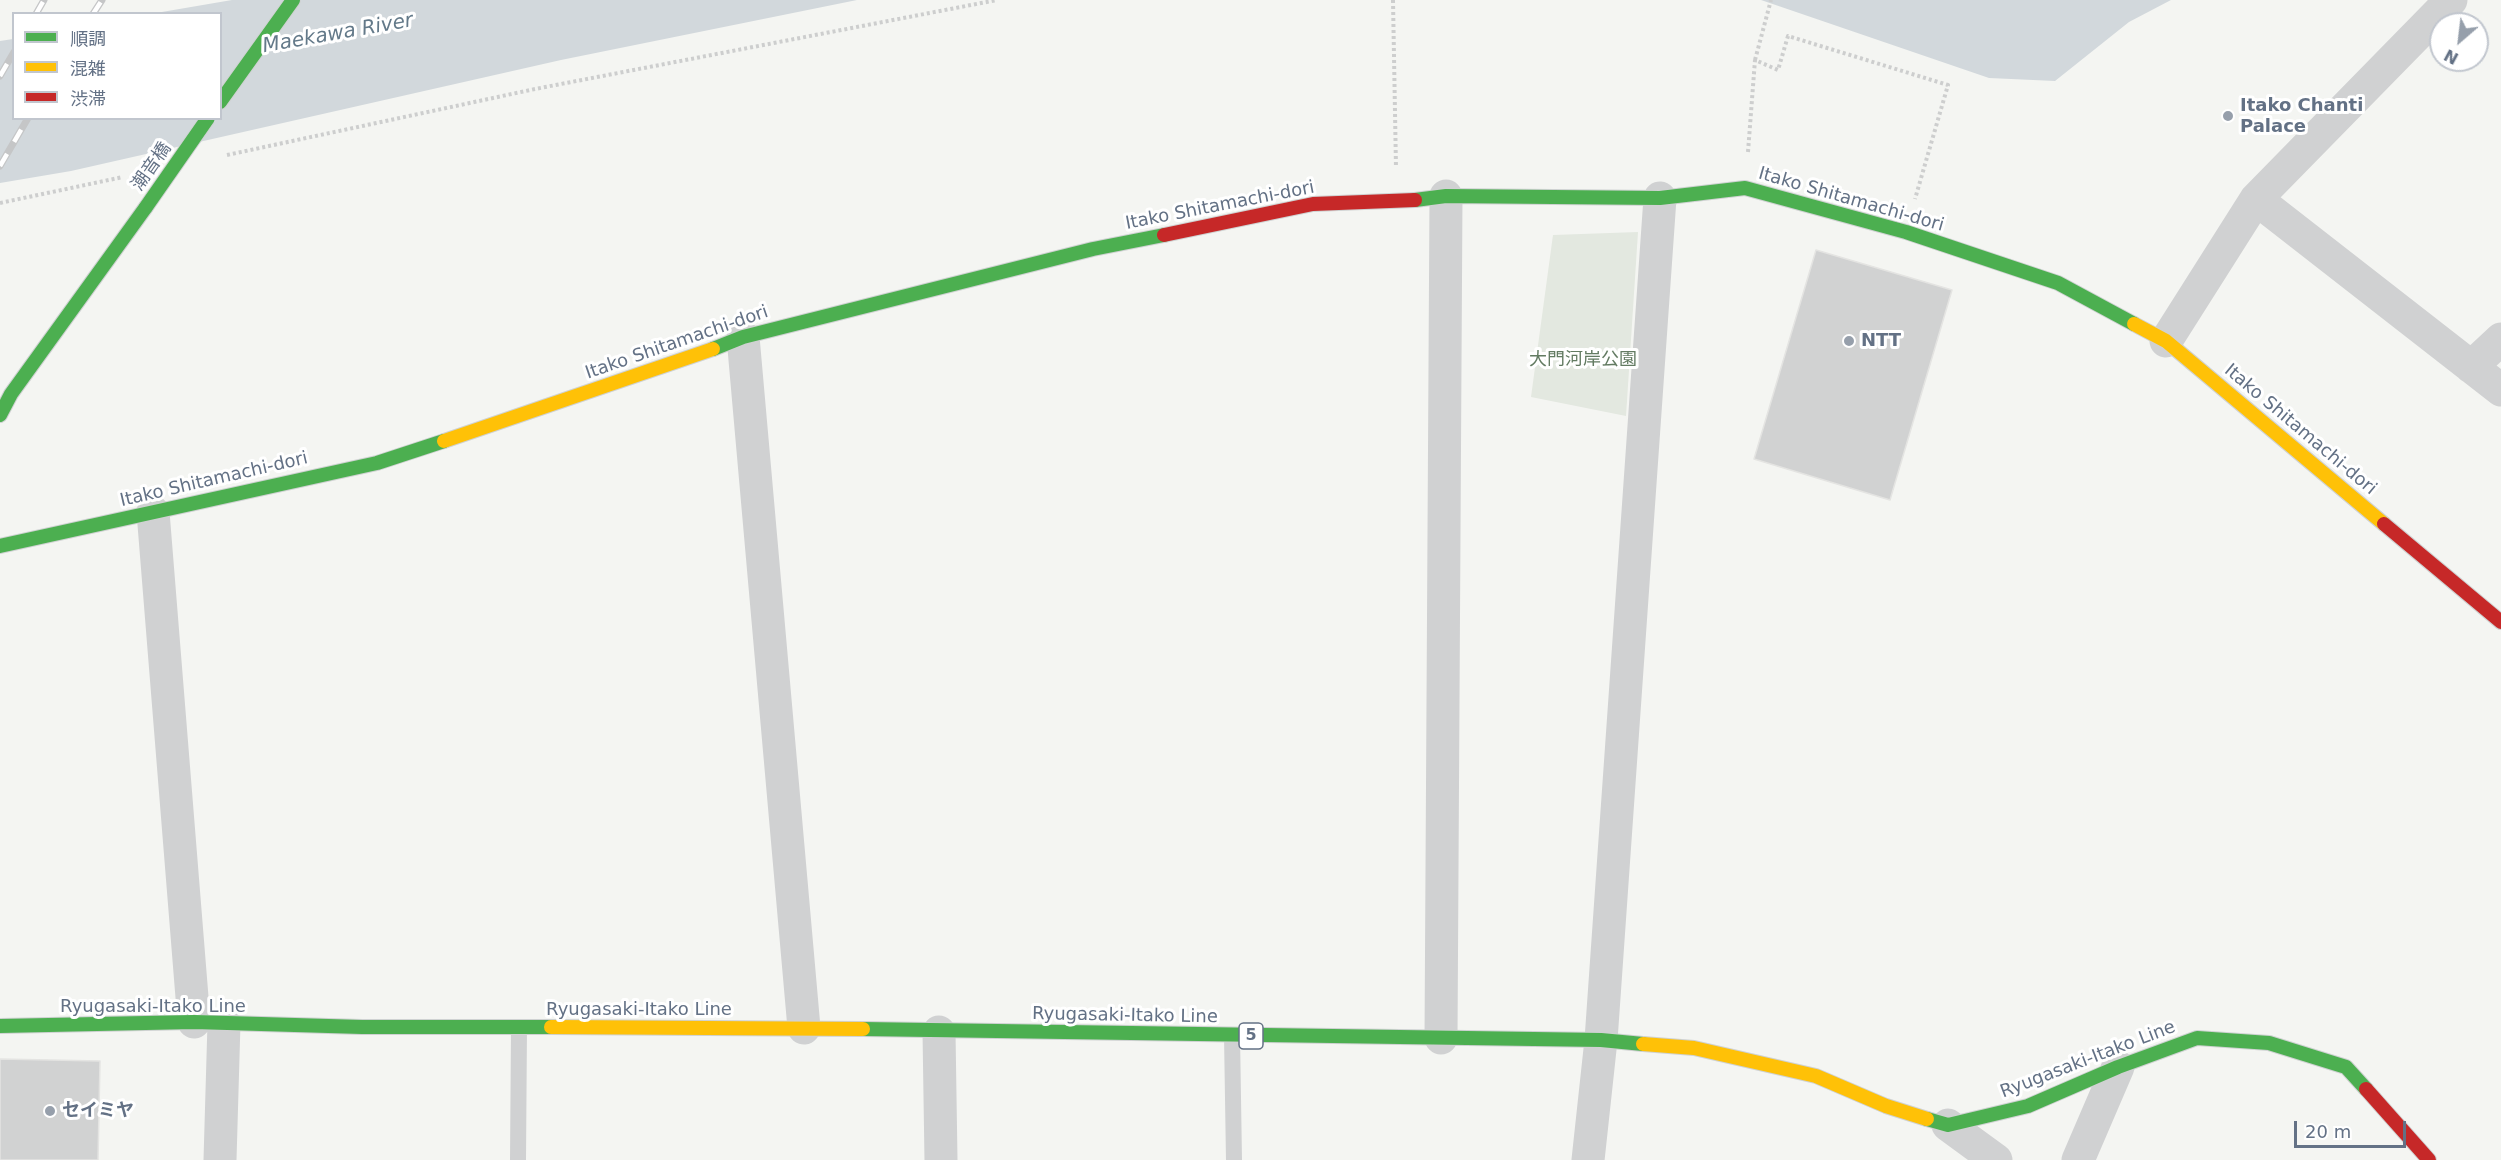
<!DOCTYPE html>
<html>
<head>
<meta charset="utf-8">
<style>
	body { margin:0 }
	#map { position:relative; width:2501px; height:1160px; overflow:hidden; background:#f4f5f2; font-family:"DejaVu Sans","Noto Sans JP",sans-serif }
	canvas { display:block }
	.legend { position:absolute; left:12px; top:12px; width:210px; height:108px; box-sizing:border-box; background:#fff; border:2px solid #c1c6ce; margin:0; padding:8px 10px; list-style:none; font-size:18px; color:#637185 }
	.legend li { display:flex; align-items:center; gap:12px; height:30px }
	.legend b { width:30px; border:2px solid #c1c6ce }
	.north { position:absolute; left:2429px; top:12px; width:60px; height:60px; box-sizing:border-box; background:#fff; border:2px solid #c1c6ce; border-radius:50%; rotate:208deg; font-size:16px; font-weight:700; line-height:24px; text-align:center; color:#637185 }
	.north::after { content:''; display:block; margin:auto; width:21px; height:27px; background:#969fab; clip-path:polygon(50% 0,100% 100%,50% 72%,0 100%) }
	.scale { position:absolute; left:2294px; top:1121px; width:112px; height:27px; box-sizing:border-box; border:3px solid #637185; border-top:0; padding-left:8px; font-size:18px; line-height:21px; white-space:nowrap; color:#637185; -webkit-text-stroke:4px #fff; paint-order:stroke }
</style>
</head>
<body>
<div id="map">
<canvas width="2501" height="1160"></canvas>
<ul class="legend">
<li><b style="height:8px;background:#4caf50"></b>順調</li>
<li><b style="height:8px;background:#ffc107"></b>混雑</li>
<li><b style="height:8px;background:#c62828"></b>渋滞</li>
</ul>
<div class="north">N</div>
<div class="scale">20 m</div>
</div>
<script>
const ctx = document.querySelector('canvas').getContext('2d');
ctx.lineJoin = 'round';
function fill(path, color) {
  ctx.fillStyle = color;
  ctx.fill(path, 'evenodd');
}
function shape(rows) {
  const path = new Path2D();
  for (const r of rows) {
    path.moveTo(r[0], r[1]);
    for (let i = 2; i < r.length; i += 2) path.lineTo(r[i], r[i + 1]);
  }
  return path;
}
function strokePath(path, color, width, dash) {
  ctx.strokeStyle = color;
  ctx.lineWidth = width;
  ctx.lineCap = dash ? 'butt' : 'round';
  ctx.setLineDash(dash || []);
  ctx.stroke(path);
}
function label(font, color, halo, rows, align = 'center') {
  ctx.font = font + ' "DejaVu Sans","Noto Sans JP",sans-serif';
  ctx.lineWidth = 6;
  ctx.setLineDash([]);
  ctx.textBaseline = 'middle';
  ctx.strokeStyle = halo;
  ctx.fillStyle = color;
  for (const [text, x, y, turn = 0] of rows) {
    ctx.save();
    ctx.translate(x, y);
    ctx.rotate((+turn || 0) * Math.PI / 180);
    ctx.textAlign = isNaN(turn) ? turn : align;
    if (halo) ctx.strokeText(text, 0, 0);
    ctx.fillText(text, 0, 0);
    ctx.restore();
  }
}
fill(shape([
	[1638,232,1626,416,1531,397,1553,235]
]), '#e3e8e0');
fill(shape([
	[232,0,857,0,561,60,71,171,0,183,0,41,13,39,14,118,220,118,220,14,156,13],
	[1761,0,2171,0,2129,22,2055,81,1989,78]
]), '#d2d8dc');
const building = shape([
	[1816,250,1952,290,1890,500,1754,459,1816,250],
	[0,1059,100,1061,98,1160,0,1160,0,1059]
]);
fill(building, '#d1d2d2');
strokePath(building, '#e4e4e2', 1.5);
const fast = shape([
	[220,102,293,0],
	[1415,200,1446,196,1660,198,1745,188,1906,232,2058,283,2134,324],
	[713,349,743,337,1093,249,1164,235],
	[0,415,11,394,146,207],
	[0,546,377,463,444,441],
	[0,1026,194,1022,362,1027,551,1027],
	[863,1029,1601,1040,1643,1044],
	[1927,1119,1948,1125,2028,1106,2118,1067,2197,1038,2269,1043,2346,1067,2366,1089]
]);
const slow = shape([
	[2134,324,2166,341,2384,524],
	[444,441,713,349],
	[551,1027,863,1029],
	[1643,1044,1694,1048,1816,1076,1886,1106,1927,1119]
]);
const jam = shape([
	[1164,235,1313,204,1415,200],
	[2384,524,2501,622],
	[2366,1089,2429,1160]
]);
strokePath(fast, '#cfd2d2', 16);
strokePath(slow, '#cfd2d2', 16);
strokePath(jam, '#cfd2d2', 16);
strokePath(shape([
	[1393,0,1396,168],
	[1755,60,1771,0],
	[1748,152,1755,60,1778,70,1788,36,1948,85,1915,199],
	[227,155,535,89,997,0],
	[0,203,123,177]
]), '#cdcece', 4, [3, 3]);
strokePath(shape([
	[1232,1035,1234,1160],
	[518,1160,519,1028]
]), '#d0d1d2', 16);
strokePath(shape([
	[2256,199,2501,390],
	[743,337,804,1028],
	[2166,341,2256,199,2451,0],
	[2471,367,2501,339],
	[153,512,194,1022],
	[939,1032,941,1160],
	[1441,1038,1446,196],
	[1948,1125,1996,1160],
	[220,1160,224,1023],
	[1588,1160,1601,1040,1660,198],
	[2078,1160,2118,1067]
]), '#d0d1d2', 33);
strokePath(fast, '#4caf50', 14);
strokePath(slow, '#ffc107', 14);
strokePath(jam, '#c62828', 14);
const rail = shape([
	[36,14,44,0],
	[93,14,102,0],
	[0,76,14,52],
	[0,166,28,118]
]);
strokePath(rail, '#c5c6c7', 7);
strokePath(rail, '#fff', 4.5, [14]);
const fastBridge = shape([
	[146,207,208,118]
]);
strokePath(fastBridge, '#cfd2d2', 16, []);
strokePath(fastBridge, '#4caf50', 14);
for (const [x, y, r, color] of [
	[2228,116,6,"#969fab"],
	[1849,341,6,"#969fab"],
	[50,1111,6,"#969fab"]
]) {
  const dot = new Path2D();
  dot.arc(x, y, r, 0, 2 * Math.PI);
  ctx.fillStyle = color;
  ctx.fill(dot);
  strokePath(dot, '#fff', 2);
}
for (const [x, y, w] of [
	[1251,1036,24]
]) {
  const box = new Path2D();
  box.roundRect(x - w / 2, y - 13, w, 26, 4.5);
  ctx.fillStyle = '#fff';
  ctx.fill(box);
  strokePath(box, '#637185', 1.5);
}
label('bold 16px', '#637185', null, [
	["5",1251,1036]
]);
label('bold 18px', '#637185', '#fff', [
	["Itako Chanti",2240,106],
	["Palace",2240,127],
	["NTT",1861,341],
	["セイミヤ",62,1111]
], 'left');
label('18px', '#637185', '#fff', [
	["潮音橋",152,167,-55],
	["Itako Shitamachi-dori",1851,200,16],
	["Itako Shitamachi-dori",1220,206,-11],
	["Itako Shitamachi-dori",677,343,-19],
	["Itako Shitamachi-dori",2300,430,40],
	["Itako Shitamachi-dori",214,480,-13],
	["Ryugasaki-Itako Line",153,1007],
	["Ryugasaki-Itako Line",639,1010],
	["Ryugasaki-Itako Line",1125,1016,1],
	["Ryugasaki-Itako Line",2088,1060,-21]
]);
label('18px', '#637b62', '#fff', [
	["大門河岸公園",1583,360]
]);
label('italic 20px', '#637989', '#fff', [
	["Maekawa River",338,34,-10]
]);
</script>
</body>
</html>
